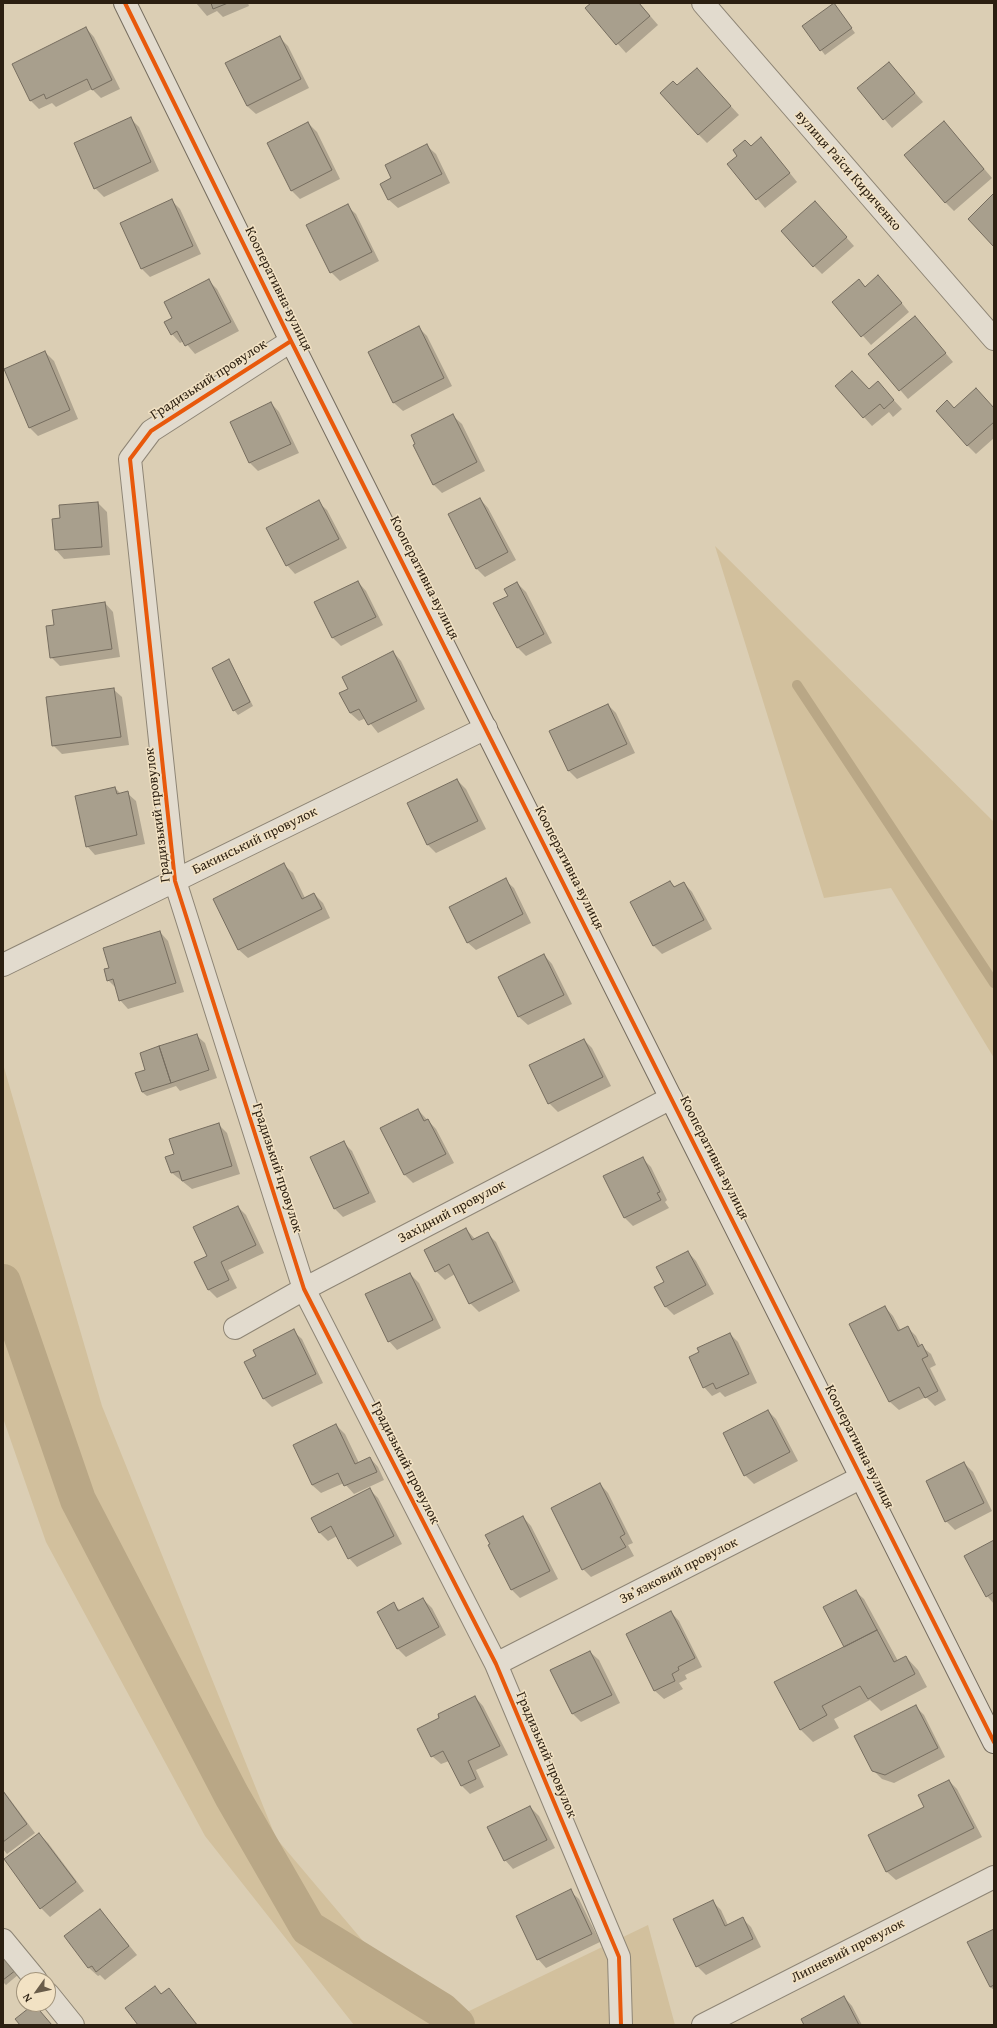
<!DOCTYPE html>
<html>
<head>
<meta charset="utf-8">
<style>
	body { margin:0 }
	#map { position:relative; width:997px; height:2028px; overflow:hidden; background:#dbceb4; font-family:"Gentium Book Plus",serif }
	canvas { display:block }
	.frame { position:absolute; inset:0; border:4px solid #2b1f11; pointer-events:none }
	.north { position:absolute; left:16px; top:1972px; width:40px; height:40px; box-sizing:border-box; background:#f2e2c4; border:1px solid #a2947c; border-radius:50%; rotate:237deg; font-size:11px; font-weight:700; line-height:16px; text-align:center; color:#2b1f11 }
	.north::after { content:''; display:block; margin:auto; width:14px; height:18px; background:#695c4a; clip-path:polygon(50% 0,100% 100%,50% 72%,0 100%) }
</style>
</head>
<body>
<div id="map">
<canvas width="997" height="2028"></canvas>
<div class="frame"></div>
<div class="north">N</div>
</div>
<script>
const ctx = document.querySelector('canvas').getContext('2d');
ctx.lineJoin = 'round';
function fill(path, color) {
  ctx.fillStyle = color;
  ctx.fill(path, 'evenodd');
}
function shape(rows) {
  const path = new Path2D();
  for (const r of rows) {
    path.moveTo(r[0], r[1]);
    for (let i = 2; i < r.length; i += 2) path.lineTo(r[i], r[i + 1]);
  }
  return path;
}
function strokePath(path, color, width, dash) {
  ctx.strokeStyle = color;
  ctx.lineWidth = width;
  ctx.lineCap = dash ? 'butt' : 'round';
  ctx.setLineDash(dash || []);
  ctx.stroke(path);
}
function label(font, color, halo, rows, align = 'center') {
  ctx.font = font + ' "Gentium Book Plus",serif';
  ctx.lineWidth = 3;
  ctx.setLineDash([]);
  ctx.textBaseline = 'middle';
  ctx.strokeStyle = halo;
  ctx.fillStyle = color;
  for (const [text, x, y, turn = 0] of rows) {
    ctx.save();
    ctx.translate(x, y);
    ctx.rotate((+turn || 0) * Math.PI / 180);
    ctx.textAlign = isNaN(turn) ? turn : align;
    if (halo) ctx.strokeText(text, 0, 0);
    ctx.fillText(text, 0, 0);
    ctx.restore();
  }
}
fill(shape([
	[715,546,994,822,994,1058,891,888,824,898],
	[3,1064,102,1406,276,1838,434,2025,354,2025,205,1836,46,1542,3,1418],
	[648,1925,675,2025,440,2025]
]), '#d2c09d');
fill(shape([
	[196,3,248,3,249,6,223,17,217,11,207,16],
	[592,3,639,3,658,25,626,53,586,8],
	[837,8,855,33,825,55,803,26],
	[86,28,94,37,120,89,101,98,92,89,56,107,52,103,39,109,31,101],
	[279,37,288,46,309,88,256,114,247,106],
	[889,63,923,102,892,128,859,89],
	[697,69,739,115,707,143,698,134,677,87],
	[130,118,139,127,159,171,104,197,95,188],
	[944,122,992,178,954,211,945,202],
	[308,123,317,132,340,179,300,199,291,190],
	[427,146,436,154,450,183,398,208,389,200,382,184,393,178],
	[751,147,769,147,797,182,765,208,728,164],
	[172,201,180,209,201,254,150,277,142,269,121,224],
	[347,206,356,214,379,261,340,281,331,272],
	[823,211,854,246,822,274,814,266],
	[208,280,217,289,239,331,195,354,184,341,180,343,172,334],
	[859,280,866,287,887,285,909,312,871,345,833,302],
	[923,326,953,362,908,399,870,355],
	[419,328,427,336,452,386,403,411,394,403,369,353],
	[45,352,54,361,78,419,38,436,29,427],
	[852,372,870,390,878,383,902,409,893,417,889,412,872,426,836,386],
	[271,403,279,412,299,453,258,471,250,463,231,422],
	[955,409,994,409,994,438,976,454,967,445],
	[453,416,462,424,485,471,442,493,433,484],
	[480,499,488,508,516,560,485,577,476,568],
	[318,502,327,510,347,548,295,574,287,565],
	[98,503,107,512,110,555,64,559,56,550,53,520,61,519],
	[358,582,366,591,383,625,341,646,333,638],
	[517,583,526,592,552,643,526,656,518,648,509,596],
	[105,603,113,612,120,657,60,666,51,657,56,625],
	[393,652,401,661,425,709,378,733,366,718,359,721,350,713,349,689],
	[228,661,232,665,253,706,238,715,234,710],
	[113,689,122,697,129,745,62,754,53,745],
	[608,705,616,713,635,753,577,779,569,771],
	[457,780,466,789,486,829,436,853,428,845,408,804],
	[115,788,121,794,127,793,136,801,145,844,95,855,87,846],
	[284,865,293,873,305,898,314,894,323,903,330,918,248,958,239,950,214,899],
	[505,880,514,888,531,923,476,950,467,942],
	[670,882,676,888,684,883,692,892,712,929,662,954,654,946,631,902],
	[160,932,168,941,184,992,128,1009,120,1000,116,988,108,980,110,969],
	[544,955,552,964,572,1004,528,1025,519,1017,500,977],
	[196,1035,205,1043,217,1078,180,1091,176,1086,147,1096,142,1092,147,1070],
	[584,1040,592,1048,611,1086,558,1112,549,1103],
	[418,1110,436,1129,454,1163,413,1183,405,1175,381,1129],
	[219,1125,227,1133,240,1174,192,1189,172,1173,166,1157,175,1154],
	[343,1142,352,1151,376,1202,343,1217,335,1209],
	[643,1159,651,1167,667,1200,665,1202,669,1208,633,1226,624,1217],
	[238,1207,246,1215,264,1253,228,1270,237,1288,217,1298,208,1289,208,1257],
	[466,1229,475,1239,487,1233,496,1242,520,1291,479,1312,470,1303,455,1274,445,1280,436,1271],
	[688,1252,696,1261,714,1294,674,1315,665,1306,665,1282],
	[410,1274,419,1283,441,1328,397,1350,389,1341],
	[885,1307,893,1316,901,1331,908,1328,916,1336,921,1346,931,1354,936,1365,930,1368,946,1400,935,1406,926,1397,899,1410,890,1402,851,1325],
	[293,1331,302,1339,323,1383,272,1407,264,1399,257,1357],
	[730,1334,738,1342,757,1383,725,1397,720,1392,712,1396,704,1387],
	[768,1411,776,1419,798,1461,754,1484,745,1475],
	[336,1425,345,1434,359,1463,370,1458,378,1467,384,1480,354,1494,344,1483,321,1493,312,1485],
	[964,1463,973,1472,992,1511,955,1530,946,1521],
	[600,1484,608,1493,633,1543,628,1545,634,1556,591,1577,583,1569],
	[370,1490,378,1498,402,1544,357,1567,349,1558,337,1536,328,1541,319,1532],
	[523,1517,531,1526,558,1579,520,1598,512,1590,489,1546],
	[994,1541,994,1604,987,1596],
	[855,1591,864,1599,898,1661,906,1657,918,1670,927,1687,881,1711,870,1700,834,1719,839,1728,813,1742,800,1729,845,1647],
	[423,1599,432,1608,446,1635,406,1657,397,1648,393,1604,401,1611],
	[671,1612,679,1621,702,1667,685,1675,687,1679,679,1683,683,1689,664,1699,655,1691,627,1634],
	[590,1652,599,1660,620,1703,581,1722,573,1714],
	[475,1697,483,1706,508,1755,476,1770,484,1787,470,1794,461,1785,449,1761,441,1764,432,1756,441,1718],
	[916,1707,924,1715,945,1757,894,1783,882,1779,873,1770],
	[949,1781,957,1789,982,1837,896,1880,887,1872,869,1836,925,1808],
	[3,1790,35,1833,7,1854,3,1849],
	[530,1807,539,1816,555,1848,513,1869,505,1860],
	[39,1834,48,1843,84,1891,50,1917,41,1908],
	[570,1891,579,1899,600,1942,546,1968,538,1959],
	[712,1901,721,1910,728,1925,742,1918,751,1927,761,1947,706,1975,697,1966],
	[100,1910,137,1955,105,1980,100,1975,98,1976,89,1968,66,1937],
	[994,1930,994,1990,990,1987],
	[3,1953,19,1974,6,1985,3,1982],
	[155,1987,162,1994,169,1989,198,2025,139,2025],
	[844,1997,852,2006,862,2025,805,2025]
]), '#0003');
strokePath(shape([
	[797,685,994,983]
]), '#b9a786', 10);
strokePath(shape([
	[3,1282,78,1500,232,1796,308,1928,441,2010,457,2025]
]), '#b9a786', 36);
const building = shape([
	[211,3,228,3,213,9,211,3],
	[591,3,639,3,650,16,616,45,585,8,591,3],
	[834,3,852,28,820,51,802,26,834,3],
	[86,27,112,80,92,90,87,79,46,99,44,94,30,101,12,64,86,27],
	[280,36,301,79,247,106,225,63,280,36],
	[889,62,915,93,883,120,857,88,889,62],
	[697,68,731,106,698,135,660,93,673,81,677,85,697,68],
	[131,117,151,162,94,189,74,143,131,117],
	[944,121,984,169,945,203,904,155,944,121],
	[308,122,332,170,291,191,267,143,308,122],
	[761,137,790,173,756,200,727,164,737,156,733,150,745,140,751,146,761,137],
	[427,144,442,174,388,200,380,184,391,178,385,165,427,144],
	[994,193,994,247,968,219,994,193],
	[172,199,193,246,141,269,120,223,172,199],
	[815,201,847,237,813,267,781,231,815,201],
	[348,204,372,252,330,273,306,225,348,204],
	[878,275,902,303,861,337,832,302,859,279,865,287,878,275],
	[209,279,231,322,185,346,177,331,171,335,164,322,172,318,164,302,209,279],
	[915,316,946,353,899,391,868,354,915,316],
	[419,326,444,378,393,403,368,352,419,326],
	[45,351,70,410,29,428,4,369,45,351],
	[852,371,869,389,878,381,894,400,884,409,880,404,863,418,835,386,852,371],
	[976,388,994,408,994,422,967,446,936,411,947,400,954,408,976,388],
	[271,402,291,444,249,463,230,422,271,402],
	[453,414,477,462,433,485,413,445,415,444,411,435,453,414],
	[480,498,508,552,476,569,448,514,480,498],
	[319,500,339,539,286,566,266,528,319,500],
	[98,502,102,547,55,550,52,519,60,518,59,505,98,502],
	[358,581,376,617,332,638,314,602,358,581],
	[517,582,544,634,517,648,493,603,508,596,504,589,517,582],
	[105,602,112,649,50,658,46,626,54,625,52,610,105,602],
	[393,651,417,701,368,725,359,709,350,713,339,693,348,689,342,677,393,651],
	[229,659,250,702,233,711,212,668,229,659],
	[114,688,121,737,52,746,46,697,114,688],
	[608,704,627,744,568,771,549,731,608,704],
	[457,779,478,821,427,845,407,803,457,779],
	[115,787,117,794,128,791,137,835,86,847,75,796,115,787],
	[284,863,302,899,314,893,322,909,238,950,213,899,284,863],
	[506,878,523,914,467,943,449,907,506,878],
	[670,881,674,887,684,882,704,920,653,946,630,902,670,881],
	[160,931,176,983,119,1001,113,979,107,981,104,969,109,968,103,948,160,931],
	[544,954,564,995,518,1017,498,977,544,954],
	[197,1034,209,1070,171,1083,159,1046,197,1034],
	[584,1039,603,1077,548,1104,529,1065,584,1039],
	[159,1046,171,1083,142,1092,135,1073,145,1070,140,1053,159,1046],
	[418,1109,424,1121,428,1119,446,1154,404,1175,380,1128,418,1109],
	[219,1123,232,1166,182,1181,179,1171,171,1173,165,1157,174,1154,169,1139,219,1123],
	[344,1141,369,1193,334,1209,310,1157,344,1141],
	[643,1157,660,1192,657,1193,661,1200,624,1218,603,1176,643,1157],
	[238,1206,256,1245,221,1262,229,1280,208,1290,194,1262,207,1256,193,1227,238,1206],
	[466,1228,472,1240,488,1232,513,1282,469,1304,449,1264,435,1272,424,1250,466,1228],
	[688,1251,706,1285,665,1307,654,1287,664,1282,656,1267,688,1251],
	[410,1273,433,1320,388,1342,365,1294,410,1273],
	[885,1306,898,1331,908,1326,918,1347,922,1344,928,1356,922,1359,938,1391,925,1398,919,1387,889,1402,849,1324,885,1306],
	[294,1329,316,1374,263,1399,244,1362,256,1356,253,1350,294,1329],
	[730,1333,749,1374,716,1389,713,1383,703,1388,689,1357,699,1352,697,1348,730,1333],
	[768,1410,790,1452,744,1476,723,1433,768,1410],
	[336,1424,355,1464,370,1457,377,1472,344,1486,338,1473,312,1485,293,1445,336,1424],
	[964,1462,984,1503,945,1522,926,1481,964,1462],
	[600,1483,625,1534,620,1537,626,1547,582,1570,551,1508,600,1483],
	[370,1488,394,1536,348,1559,331,1526,319,1533,311,1518,370,1488],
	[523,1516,550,1571,511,1590,488,1545,490,1544,485,1535,523,1516],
	[994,1540,994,1592,986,1597,964,1556,994,1540],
	[856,1590,877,1630,844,1647,823,1607,856,1590],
	[423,1598,439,1627,397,1649,377,1612,394,1602,398,1611,423,1598],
	[671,1611,695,1658,678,1667,679,1670,672,1674,675,1681,654,1691,626,1634,671,1611],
	[877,1630,894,1662,906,1656,915,1674,868,1699,860,1686,822,1706,827,1715,800,1730,774,1682,877,1630],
	[590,1651,612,1695,572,1714,550,1670,590,1651],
	[475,1696,500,1746,468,1761,476,1779,461,1786,443,1751,431,1757,417,1729,439,1718,438,1714,475,1696],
	[916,1705,938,1748,885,1775,872,1771,854,1736,916,1705],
	[949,1780,974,1828,886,1872,868,1835,924,1807,918,1795,949,1780],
	[3,1791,27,1824,3,1842,3,1791],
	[530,1806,547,1840,504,1861,487,1827,530,1806],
	[39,1833,76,1882,40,1909,4,1859,39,1833],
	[571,1889,592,1934,537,1960,516,1916,571,1889],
	[713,1900,725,1926,743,1917,753,1939,696,1967,673,1919,713,1900],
	[100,1909,129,1946,96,1972,92,1966,88,1968,64,1936,100,1909],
	[994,1929,994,1985,990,1987,967,1942,994,1929],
	[3,1953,16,1970,3,1980,3,1953],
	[155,1986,161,1994,169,1988,197,2025,138,2025,125,2008,155,1986],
	[844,1996,859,2025,804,2025,801,2019,844,1996],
	[34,2004,52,2025,20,2025,15,2019,34,2004]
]);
fill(building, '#a89f8d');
strokePath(building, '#766d5f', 1);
const street = shape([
	[703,3,994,339],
	[291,341,151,431,130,459,175,881,304,1289,496,1664,619,1957,621,2025],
	[3,965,486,728],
	[235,1328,304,1289,671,1098],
	[496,1664,862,1477],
	[3,1940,36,1980],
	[48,1994,73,2025],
	[703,2025,994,1877]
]);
const secondary = shape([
	[125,3,291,341,994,1742]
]);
strokePath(street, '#8e8575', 24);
strokePath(secondary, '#766d5f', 24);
strokePath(street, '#e2dbce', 22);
strokePath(secondary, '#e2dbce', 22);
strokePath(shape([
	[125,3,291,341,994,1742],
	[291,341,151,431,130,459,175,881,304,1289,496,1664,619,1957,621,2025]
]), '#e8590c', 4);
label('14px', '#2b1f11', '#f2e2c4', [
	["вулиця Раїси Кириченко",848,171,49],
	["Кооперативна вулиця",278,289,64],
	["Градизький провулок",209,380,-33],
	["Кооперативна вулиця",424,578,63],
	["Градизький провулок",158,815,-97],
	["Бакинський провулок",255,841,-26],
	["Кооперативна вулиця",569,868,63],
	["Кооперативна вулиця",714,1158,63],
	["Градизький провулок",277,1168,72],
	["Західний провулок",452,1212,-28],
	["Кооперативна вулиця",859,1447,63],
	["Градизький провулок",405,1463,63],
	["Звʼязковий провулок",679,1571,-27],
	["Градизький провулок",546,1755,67],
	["Липневий провулок",848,1951,-27]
]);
</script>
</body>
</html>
